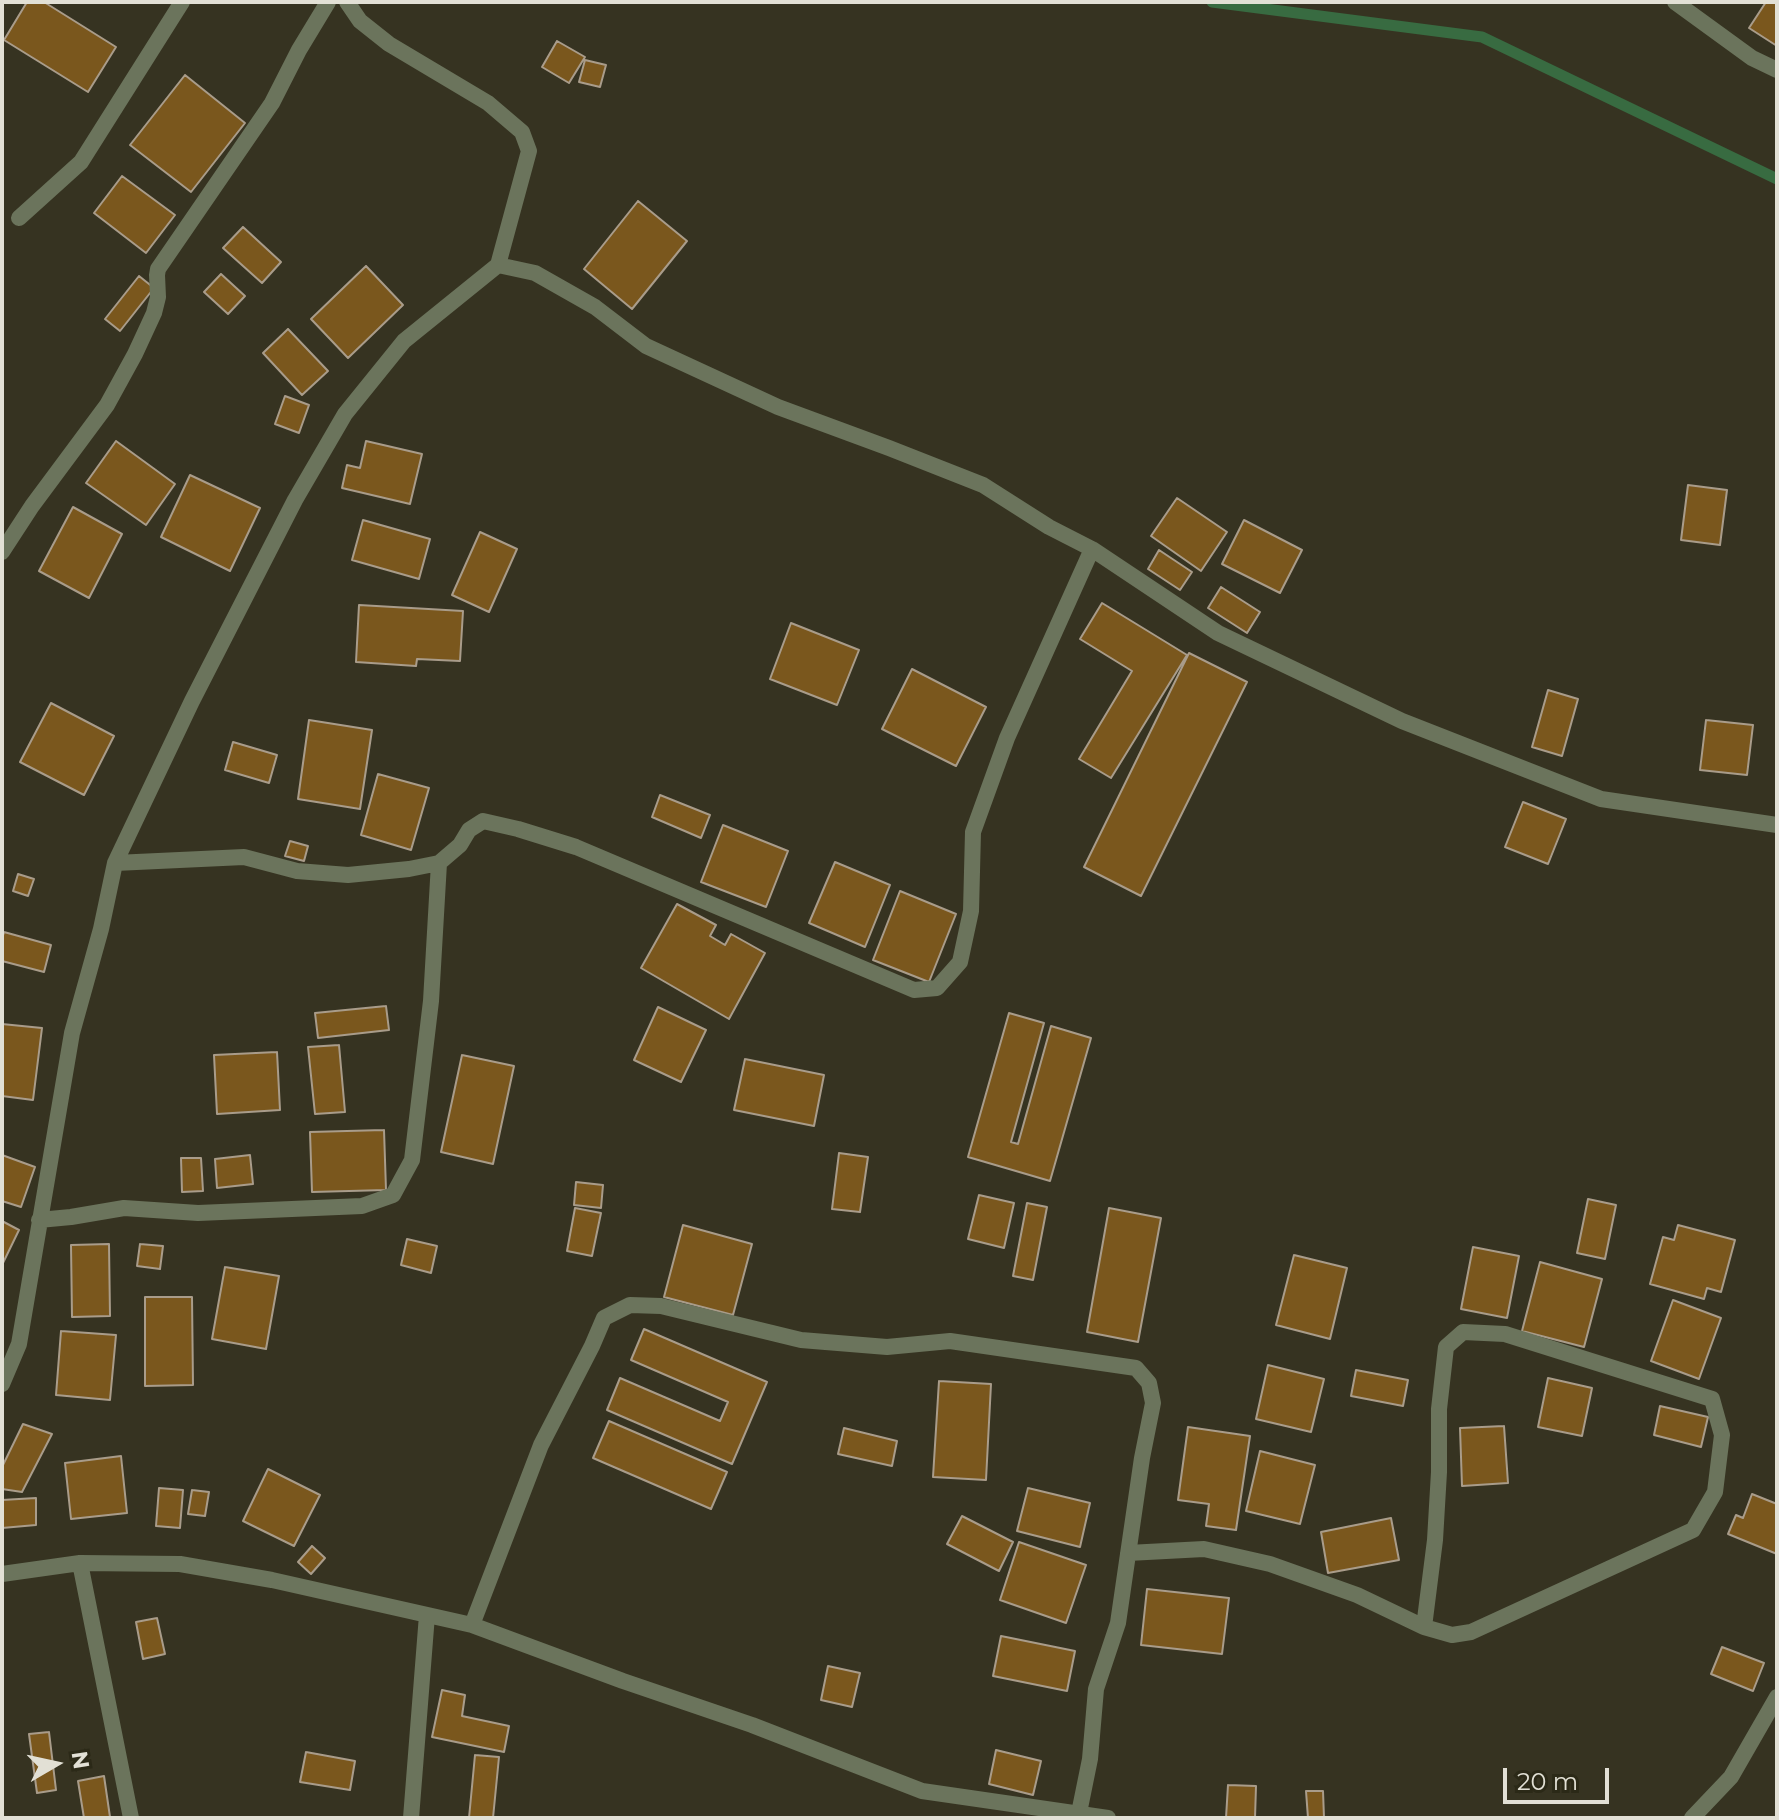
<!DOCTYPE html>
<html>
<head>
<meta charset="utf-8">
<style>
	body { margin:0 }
	#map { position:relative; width:1779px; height:1820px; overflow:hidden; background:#363321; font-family:Montserrat,sans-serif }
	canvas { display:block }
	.frame { position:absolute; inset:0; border:4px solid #e2e0d5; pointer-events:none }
	.north { position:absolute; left:16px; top:1724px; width:80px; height:80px; -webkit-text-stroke:6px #2b2917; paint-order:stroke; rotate:81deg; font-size:22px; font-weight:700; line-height:32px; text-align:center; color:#e2e0d5 }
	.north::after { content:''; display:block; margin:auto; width:28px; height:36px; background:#e2e0d5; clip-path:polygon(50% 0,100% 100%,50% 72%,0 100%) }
	.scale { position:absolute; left:1503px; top:1768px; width:106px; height:36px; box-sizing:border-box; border:4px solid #e2e0d5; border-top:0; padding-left:10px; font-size:24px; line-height:28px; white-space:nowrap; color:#e2e0d5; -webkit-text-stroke:6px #2b2917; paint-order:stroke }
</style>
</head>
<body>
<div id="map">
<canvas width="1779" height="1820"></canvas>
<div class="frame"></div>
<div class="north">N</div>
<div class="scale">20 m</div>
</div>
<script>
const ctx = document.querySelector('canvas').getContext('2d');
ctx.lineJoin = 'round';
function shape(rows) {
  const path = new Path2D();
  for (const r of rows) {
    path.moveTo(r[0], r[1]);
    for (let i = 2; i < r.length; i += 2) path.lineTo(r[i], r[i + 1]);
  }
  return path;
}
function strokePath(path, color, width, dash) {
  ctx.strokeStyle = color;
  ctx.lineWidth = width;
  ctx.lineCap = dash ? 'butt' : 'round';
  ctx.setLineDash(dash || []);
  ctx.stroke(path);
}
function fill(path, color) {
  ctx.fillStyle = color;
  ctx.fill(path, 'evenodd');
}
strokePath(shape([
	[1212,2,1482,37,1777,179]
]), '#386b41', 11);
const building = shape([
	[27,2,44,2,116,47,88,92,4,40,27,2],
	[1766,2,1777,2,1777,46,1749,28,1766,2],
	[557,41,585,57,569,83,542,67,557,41],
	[585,60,606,65,600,87,579,82,585,60],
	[185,75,245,123,191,192,130,145,185,75],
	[122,176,175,215,146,253,94,213,122,176],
	[638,201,687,241,632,309,584,269,638,201],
	[243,227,281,262,262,283,223,248,243,227],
	[366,266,403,305,348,358,311,319,366,266],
	[221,274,245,296,228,314,204,292,221,274],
	[139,276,154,288,120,331,105,319,139,276],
	[288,329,328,371,302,395,263,353,288,329],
	[285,396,309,405,299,433,275,424,285,396],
	[116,441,175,484,146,525,86,483,116,441],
	[366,441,422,454,410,504,342,488,347,465,360,468,366,441],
	[190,475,260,508,230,571,161,537,190,475],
	[1688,485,1727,490,1720,545,1681,540,1688,485],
	[1177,498,1227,532,1201,571,1151,536,1177,498],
	[73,507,122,534,89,598,39,571,73,507],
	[363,520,430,539,419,579,352,560,363,520],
	[1244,520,1302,550,1280,593,1222,564,1244,520],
	[480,532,517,549,489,612,452,595,480,532],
	[1159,550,1192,572,1180,590,1148,569,1159,550],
	[1221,587,1260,612,1247,633,1208,608,1221,587],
	[1102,603,1187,655,1111,778,1079,759,1132,671,1080,639,1102,603],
	[359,605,463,611,460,661,417,659,416,666,356,662,359,605],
	[791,623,859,650,837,705,770,679,791,623],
	[1189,653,1247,682,1141,896,1084,867,1189,653],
	[912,669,986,707,956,766,882,729,912,669],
	[1548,690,1578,699,1562,756,1532,747,1548,690],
	[51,703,114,736,84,795,20,762,51,703],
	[309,720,372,730,360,809,298,799,309,720],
	[1706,720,1753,725,1747,775,1700,770,1706,720],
	[233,742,277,755,269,783,225,770,233,742],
	[378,774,429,788,411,850,361,835,378,774],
	[660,795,710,815,701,838,652,817,660,795],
	[1523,802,1566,819,1548,864,1505,847,1523,802],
	[723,825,788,851,766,907,701,882,723,825],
	[290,841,308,846,304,861,285,856,290,841],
	[835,862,890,885,865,947,809,923,835,862],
	[18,874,34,879,28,896,13,891,18,874],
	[900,891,956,914,929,982,873,960,900,891],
	[677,904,716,925,710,936,725,945,731,934,765,953,729,1019,641,968,677,904],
	[4,932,51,945,44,972,2,961,2,939,4,932],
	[386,1006,389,1030,318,1038,315,1013,386,1006],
	[658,1007,706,1030,681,1082,634,1060,658,1007],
	[1009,1013,1044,1023,1011,1142,1018,1144,1051,1026,1091,1038,1050,1181,968,1157,1009,1013],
	[2,1024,42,1028,33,1100,2,1096,2,1024],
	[339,1045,345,1112,315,1114,308,1047,339,1045],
	[277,1052,280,1110,217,1114,214,1055,277,1052],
	[462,1055,514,1066,493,1164,441,1152,462,1055],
	[745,1059,824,1075,814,1126,734,1110,745,1059],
	[384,1130,386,1190,312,1192,310,1132,384,1130],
	[839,1153,868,1157,860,1212,832,1209,839,1153],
	[2,1155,35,1167,21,1207,2,1201,2,1155],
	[250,1155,253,1184,217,1188,215,1159,250,1155],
	[181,1158,201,1158,203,1191,182,1192,181,1158],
	[576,1182,603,1185,601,1208,574,1205,576,1182],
	[979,1195,1014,1203,1004,1248,968,1239,979,1195],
	[1588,1199,1616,1205,1605,1259,1577,1253,1588,1199],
	[1027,1203,1047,1207,1033,1280,1013,1276,1027,1203],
	[575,1208,601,1213,592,1256,567,1251,575,1208],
	[1109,1208,1161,1218,1138,1342,1087,1332,1109,1208],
	[2,1221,19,1230,2,1265,2,1221],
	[683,1225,752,1244,733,1315,664,1297,683,1225],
	[1678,1225,1735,1240,1721,1292,1707,1288,1704,1299,1650,1284,1663,1237,1674,1240,1678,1225],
	[407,1239,437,1246,431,1273,401,1265,407,1239],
	[109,1244,110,1316,72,1317,71,1245,109,1244],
	[140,1244,163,1246,160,1269,137,1266,140,1244],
	[1473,1247,1519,1256,1507,1318,1461,1309,1473,1247],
	[1294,1255,1347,1268,1330,1339,1276,1325,1294,1255],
	[1540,1262,1602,1279,1584,1347,1522,1331,1540,1262],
	[225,1267,279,1276,266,1349,212,1339,225,1267],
	[145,1297,192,1297,193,1385,145,1386,145,1297],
	[1673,1300,1721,1318,1699,1379,1651,1361,1673,1300],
	[644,1329,767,1382,732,1464,607,1410,620,1378,720,1421,728,1402,631,1360,644,1329],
	[61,1331,116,1335,110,1400,56,1395,61,1331],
	[1268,1365,1324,1379,1311,1432,1256,1419,1268,1365],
	[1356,1370,1408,1380,1403,1406,1351,1396,1356,1370],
	[1548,1378,1592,1388,1582,1436,1538,1427,1548,1378],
	[939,1381,991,1384,986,1480,933,1477,939,1381],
	[1660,1406,1708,1417,1701,1447,1654,1435,1660,1406],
	[609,1421,727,1472,711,1509,593,1458,609,1421],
	[23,1424,52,1434,22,1492,2,1489,2,1467,23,1424],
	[1504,1426,1508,1483,1462,1486,1460,1428,1504,1426],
	[1188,1427,1250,1436,1236,1530,1206,1526,1209,1504,1178,1500,1188,1427],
	[844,1428,897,1441,892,1466,838,1454,844,1428],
	[1260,1451,1315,1465,1300,1524,1246,1511,1260,1451],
	[121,1456,127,1513,71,1519,65,1463,121,1456],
	[268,1469,320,1495,294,1546,243,1521,268,1469],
	[159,1488,183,1490,180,1528,156,1526,159,1488],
	[1028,1488,1090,1503,1080,1547,1017,1531,1028,1488],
	[192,1490,209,1492,205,1516,188,1514,192,1490],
	[1752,1494,1777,1504,1777,1554,1728,1534,1736,1515,1743,1518,1752,1494],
	[36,1498,36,1525,2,1528,2,1500,36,1498],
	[962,1516,1013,1542,999,1571,947,1544,962,1516],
	[1391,1518,1399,1560,1328,1573,1321,1532,1391,1518],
	[1019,1542,1086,1565,1066,1623,1000,1600,1019,1542],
	[312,1546,325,1558,311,1574,298,1562,312,1546],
	[1147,1589,1229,1598,1222,1654,1141,1645,1147,1589],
	[157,1618,165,1654,143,1659,136,1622,157,1618],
	[1001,1636,1075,1651,1067,1691,993,1676,1001,1636],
	[1722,1647,1764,1663,1753,1691,1711,1674,1722,1647],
	[828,1666,860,1673,852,1707,821,1700,828,1666],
	[442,1690,465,1695,462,1716,509,1726,504,1752,432,1737,442,1690],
	[49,1732,56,1790,37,1793,29,1734,49,1732],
	[996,1750,1041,1761,1033,1795,989,1784,996,1750],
	[306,1752,355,1761,350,1790,300,1782,306,1752],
	[475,1755,499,1757,493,1818,469,1818,475,1755],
	[104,1776,110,1817,84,1818,78,1781,104,1776],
	[1228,1785,1256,1786,1255,1818,1226,1818,1228,1785],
	[1306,1791,1323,1791,1324,1818,1308,1818,1306,1791]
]);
fill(building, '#7a571d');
strokePath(building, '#a99c8a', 2);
strokePath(shape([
	[347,2,360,21,389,44,488,103,522,132,529,151,498,265],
	[1675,2,1752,58,1777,70],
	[19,218,81,162,182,2],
	[2,552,32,506,107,405,135,354,154,313,158,297,157,275,158,269,272,103,299,50,328,2],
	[115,863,244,857,297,871,348,875,409,869,439,863,460,845,469,830,483,821,518,829,576,847,914,990,937,988,960,962,971,911,973,832,1007,738,1092,549],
	[39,1220,71,1217,124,1208,198,1213,362,1206,393,1195,412,1160,431,1001,439,863],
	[2,1384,19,1344,72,1033,101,929,115,863,192,701,295,500,345,414,404,341,498,265,535,273,595,307,646,346,778,407,889,448,983,485,1049,527,1092,549,1218,633,1402,721,1601,799,1777,825],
	[1128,1553,1204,1549,1270,1564,1357,1595,1424,1627,1435,1540,1439,1472,1439,1409,1446,1347,1463,1332,1505,1334,1712,1399,1722,1435,1715,1492,1693,1530,1471,1632,1452,1635,1424,1627],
	[80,1563,131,1818],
	[2,1574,80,1563,180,1564,272,1580,472,1625,623,1681,752,1725,922,1791,1108,1818],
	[472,1625,541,1445,592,1346,604,1318,630,1305,661,1306,801,1340,887,1347,950,1341,1136,1368,1149,1383,1153,1403,1142,1458,1118,1623,1096,1689,1090,1759,1079,1813],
	[411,1818,427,1615],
	[1692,1818,1731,1777,1777,1697]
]), '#6b745c', 16);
</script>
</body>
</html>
